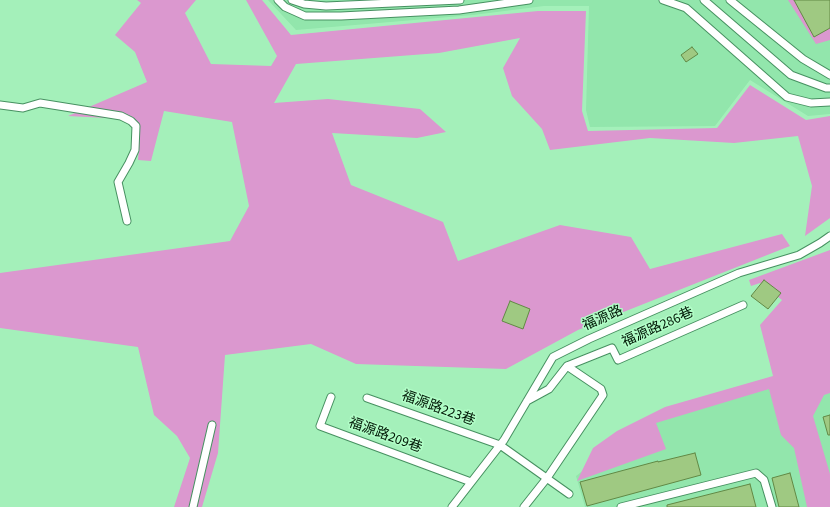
<!DOCTYPE html>
<html>
<head>
<meta charset="utf-8">
<style>
	body { margin:0 }
	canvas { display:block; background:#a4f0ba }
</style>
</head>
<body>
<canvas width="830" height="507"></canvas>
<script>
const ctx = document.querySelector('canvas').getContext('2d');
ctx.lineJoin = 'round';
function fill(path, color) { ctx.fillStyle = color; ctx.fill(path, 'evenodd'); }
const poly = rows => new Path2D(rows.map(r => 'M' + r).join(''));
function stroke(path, color, width, dash) { ctx.strokeStyle = color; ctx.lineWidth = width; ctx.lineCap = dash ? 'butt' : 'round'; ctx.setLineDash(dash || []); ctx.stroke(path); }
function label(font, color, halo, rows, align = 'center') {
  ctx.font = font + ' "Source Sans 3","Noto Sans TC",sans-serif'; ctx.lineWidth = 3; ctx.setLineDash([]); ctx.textBaseline = 'middle'; ctx.strokeStyle = halo; ctx.fillStyle = color; for (const [text, x, y, turn = 0] of rows) {
    ctx.save(); ctx.translate(x, y); ctx.rotate((+turn || 0) * Math.PI / 180); ctx.textAlign = isNaN(turn) ? turn : align; if (halo) ctx.strokeText(text, 0, 0); ctx.fillText(text, 0, 0); ctx.restore();
  }
}
fill(poly([
	[268,0,830,0,830,114,808,116,750,80,715,126,590,127,586,110,589,6,544,6,473,15,296,30],
	[830,362,830,507,585,507,576,476,650,419]
]), '#92e6ac');
fill(poly([
	[137,0,196,0,185,13,211,64,271,66,277,56,246,0,262,0,291,35,538,11,586,11,582,111,588,131,717,128,750,85,806,120,830,116,830,218,805,236,812,186,798,136,734,143,650,138,550,150,542,129,512,96,503,68,520,38,439,53,296,64,274,103,328,99,420,109,446,132,417,138,332,133,351,185,443,222,458,261,560,225,631,237,650,269,782,234,790,246,578,330,506,369,356,364,311,344,225,355,218,453,202,507,174,507,190,458,177,436,154,415,138,347,0,328,0,273,230,241,249,206,232,122,164,111,151,161,138,160,140,132,126,119,68,116,147,82,135,52,115,35,141,3],
	[788,0,830,0,830,40,816,44],
	[830,250,830,393,824,395,813,416,830,474,830,507,807,507,794,448,781,435,769,389,656,423,666,449,577,481,593,448,617,431,665,407,773,376,760,325,782,300,760,283,751,286,749,280]
]), '#db98cf');
const building = poly([
	[794,0,830,0,830,28,814,37,794,0],
	[692,47,698,54,686,62,681,55,692,47],
	[764,280,781,293,768,309,751,296,764,280],
	[510,301,530,309,523,329,502,321,510,301],
	[830,415,830,435,828,435,823,417,830,415],
	[695,453,701,475,587,506,580,482,658,461,658,462,695,453],
	[790,473,799,507,779,507,772,478,790,473],
	[750,484,756,507,667,507,667,505,750,484]
]);
fill(building, '#9fc982');
stroke(building, '#628945', 1);
const minor = poly([
	[278,0,285,7,305,16,341,16,459,10,529,0],
	[292,0,304,4,326,6,460,0],
	[663,0,686,8,787,97,811,103,830,102],
	[704,0,791,75,826,88,830,88],
	[730,0,803,59,830,75],
	[0,105,23,108,40,103,121,116,131,121,136,126,135,150,129,163,118,182,127,221],
	[567,366,612,348,618,360,743,305],
	[331,397,320,426,471,482],
	[367,398,500,445,569,494],
	[193,507,212,425],
	[452,507,504,440,553,357,589,339,739,273,799,255,820,243,830,236],
	[524,507,547,478,603,395,601,389,567,366,549,389,527,401],
	[621,507,756,473,764,480,772,507]
]);
stroke(minor, '#479161', 9);
stroke(minor, '#fff', 7);
label('14px', '#001806', '#b1fec7', [
	["福源路",603,319,-24],
	["福源路286巷",658,328,-24],
	["福源路223巷",438,409,20],
	["福源路209巷",385,436,20]
]);
</script>
</body>
</html>
